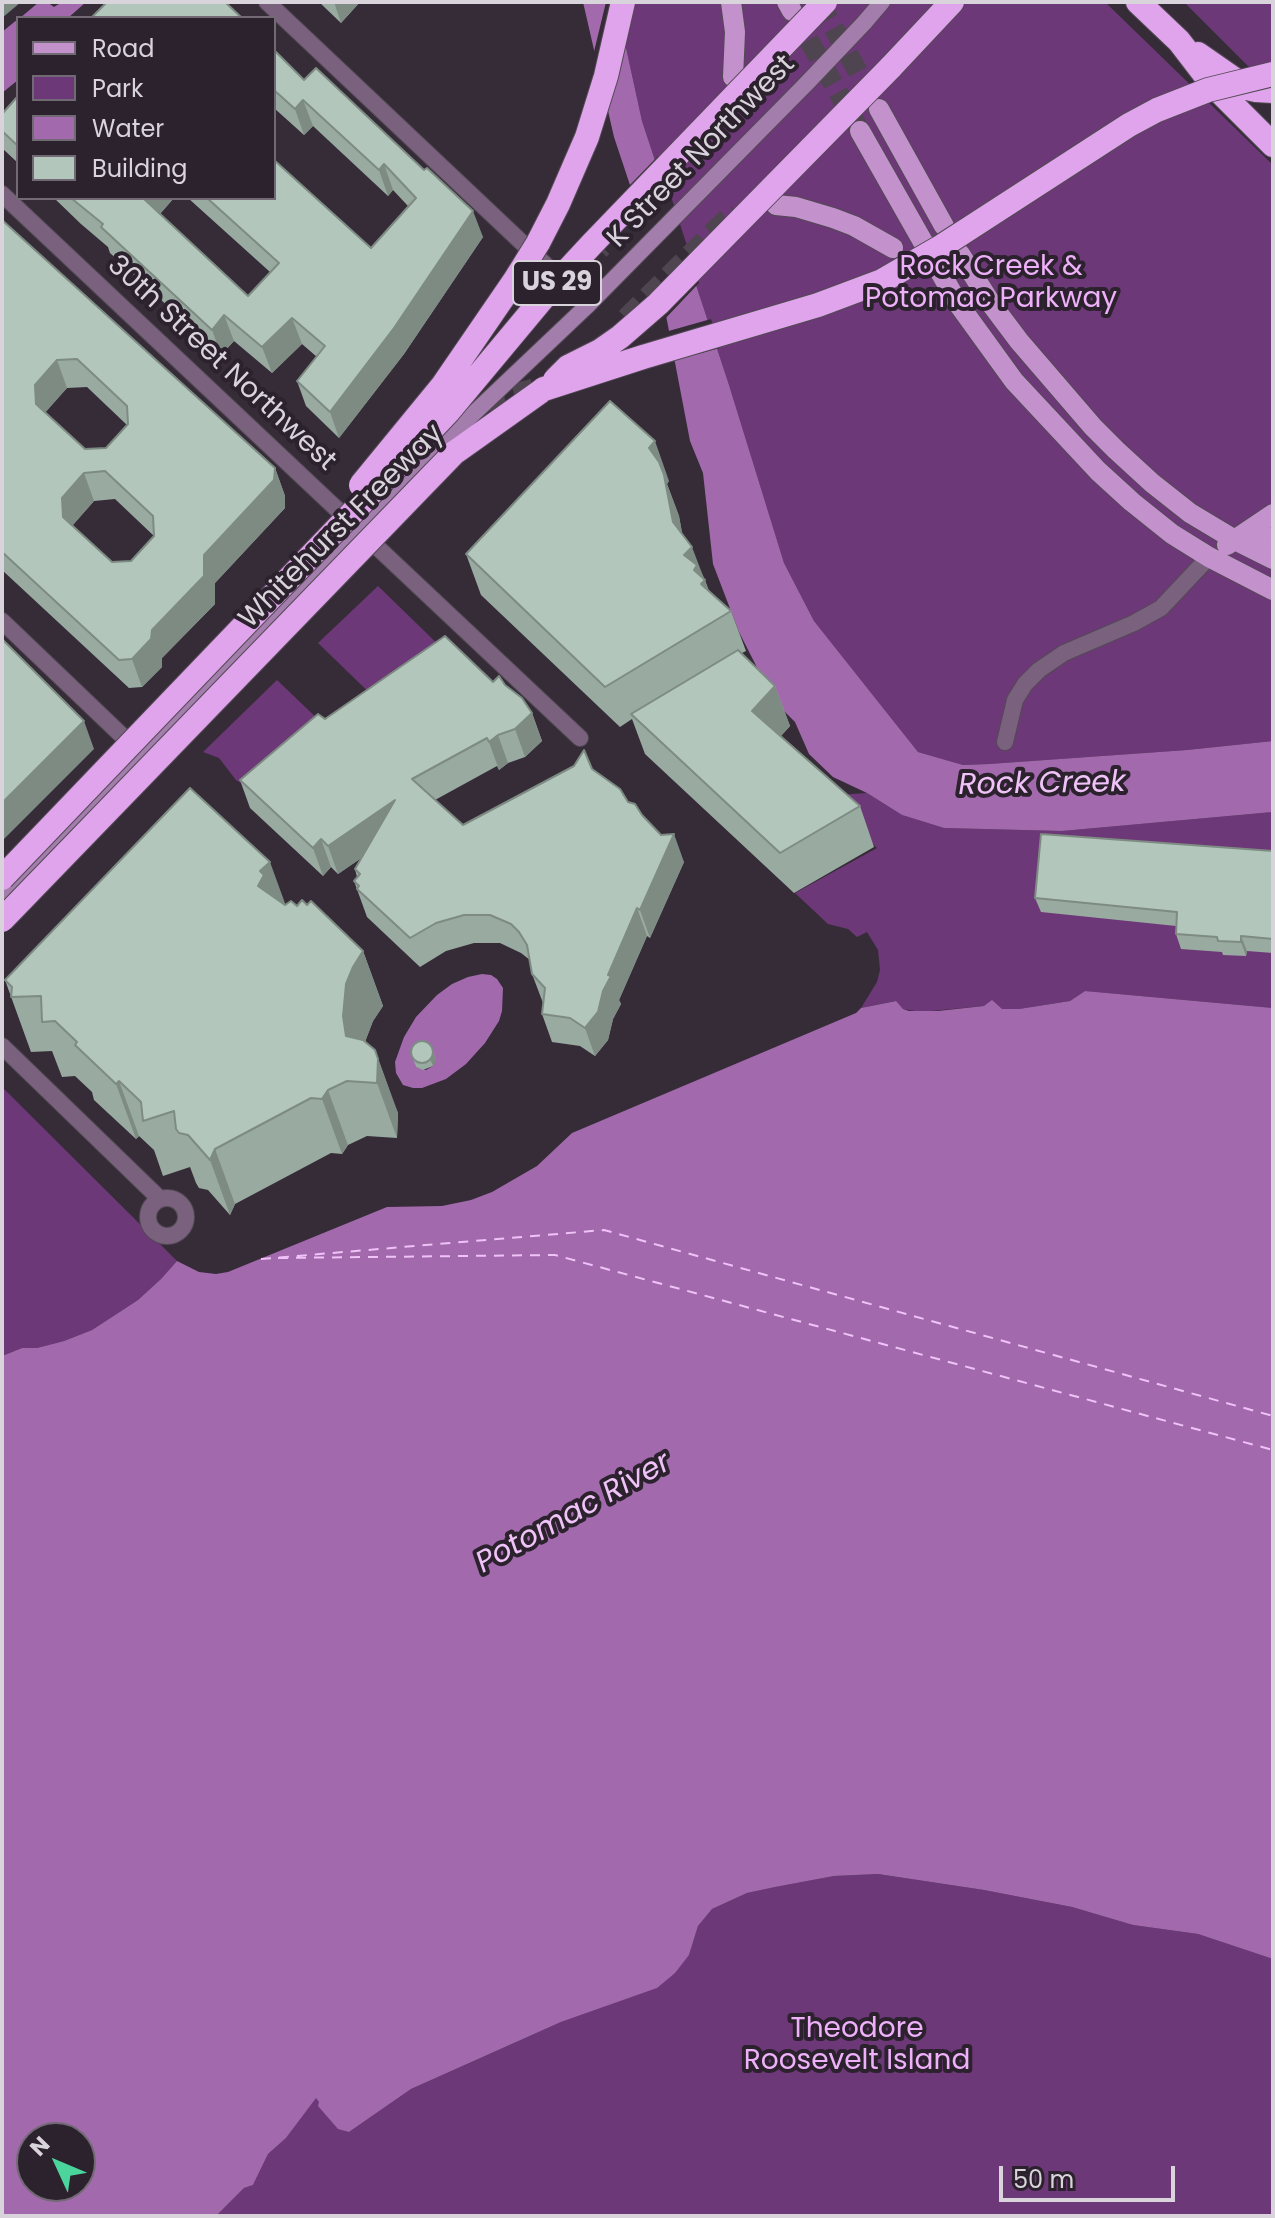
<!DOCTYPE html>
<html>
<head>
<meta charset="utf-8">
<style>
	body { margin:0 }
	#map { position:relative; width:1275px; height:2218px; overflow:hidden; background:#362c38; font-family:Poppins,sans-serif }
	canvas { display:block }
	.frame { position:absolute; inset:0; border:4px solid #d9d3db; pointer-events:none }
	.legend { position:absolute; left:16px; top:16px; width:260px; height:184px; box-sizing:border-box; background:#2c222e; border:2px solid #716973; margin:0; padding:10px 14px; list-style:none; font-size:24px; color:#d9d3db }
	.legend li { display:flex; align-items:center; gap:16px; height:40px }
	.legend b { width:40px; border:2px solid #716973 }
	.north { position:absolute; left:16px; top:2122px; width:80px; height:80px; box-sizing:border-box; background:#2c222e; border:2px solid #716973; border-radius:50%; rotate:314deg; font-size:22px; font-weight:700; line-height:32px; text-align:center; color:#d9d3db }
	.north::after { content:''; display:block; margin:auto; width:28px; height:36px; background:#4bd49b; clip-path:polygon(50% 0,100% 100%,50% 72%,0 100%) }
	.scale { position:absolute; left:999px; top:2166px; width:176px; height:36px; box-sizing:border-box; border:4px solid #d9d3db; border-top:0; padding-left:10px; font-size:24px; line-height:28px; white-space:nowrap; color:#d9d3db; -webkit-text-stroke:6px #2c222e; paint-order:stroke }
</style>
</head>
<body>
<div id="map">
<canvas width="1275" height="2218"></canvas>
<div class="frame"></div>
<ul class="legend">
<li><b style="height:10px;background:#c392cd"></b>Road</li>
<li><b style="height:22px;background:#6d3877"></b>Park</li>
<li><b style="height:22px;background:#a26aad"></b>Water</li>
<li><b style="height:22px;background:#b2c6bb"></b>Building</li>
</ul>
<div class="north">N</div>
<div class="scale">50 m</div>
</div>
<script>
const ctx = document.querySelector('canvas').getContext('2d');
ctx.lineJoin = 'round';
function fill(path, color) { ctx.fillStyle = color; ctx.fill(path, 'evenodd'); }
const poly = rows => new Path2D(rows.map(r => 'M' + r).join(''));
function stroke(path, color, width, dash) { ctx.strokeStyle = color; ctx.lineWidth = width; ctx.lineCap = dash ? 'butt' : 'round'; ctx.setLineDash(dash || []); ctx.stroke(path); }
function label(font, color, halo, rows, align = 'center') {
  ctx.font = font + ' Poppins,sans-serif'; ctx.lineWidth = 8; ctx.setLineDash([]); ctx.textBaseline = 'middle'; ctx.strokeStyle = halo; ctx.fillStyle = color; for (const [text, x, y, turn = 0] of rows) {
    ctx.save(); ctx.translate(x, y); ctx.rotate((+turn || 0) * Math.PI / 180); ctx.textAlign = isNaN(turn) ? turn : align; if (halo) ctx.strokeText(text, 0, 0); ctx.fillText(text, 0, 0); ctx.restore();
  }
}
fill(poly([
	[616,2,1105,2,1273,165,1273,741,1187,750,989,764,963,765,918,752,814,621,784,563,729,385,642,121],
	[1184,2,1273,2,1273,63,1250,68],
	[378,586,450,656,380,703,318,643],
	[277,680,324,725,244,785,236,780,219,758,203,752],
	[867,793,902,815,944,828,1062,831,1273,812,1273,1008,1085,991,1070,1001,1019,1009,1003,1009,984,1006,921,1012,903,1009,895,1001,861,1008,877,982,880,970,878,950,867,932,857,937,848,929,828,924,795,893,877,848,821,796],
	[2,1087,177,1261,161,1279,138,1300,92,1330,64,1341,37,1348,22,1348,2,1356],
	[878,1874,984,1890,1072,1907,1133,1925,1198,1934,1273,1959,1273,2216,216,2216,244,2188,253,2185,268,2154,286,2138,316,2097,319,2102,349,2132,411,2089,561,2022,656,1988,689,1955,698,1926,712,1909,747,1893,774,1887,834,1876]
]), '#6d3877');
fill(poly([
	[39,2,47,2,54,7,62,2,86,2,68,18,20,18],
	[583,2,616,2,642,121,729,385,784,563,814,621,918,752,963,765,989,764,1187,750,1273,741,1273,812,1062,831,944,828,902,815,867,793,833,777,809,754,795,722,774,701,739,632,713,564,703,473,690,441,656,263,614,137],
	[18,19,18,80,2,93,2,32],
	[482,974,491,975,497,979,503,988,502,1011,499,1021,485,1043,466,1064,446,1079,422,1088,413,1088,403,1085,396,1073,395,1062,404,1037,416,1017,437,995,452,984,468,977],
	[431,1050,436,1060,433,1066,426,1070,416,1067,414,1056],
	[1085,991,1273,1008,1273,1959,1198,1934,1133,1925,1072,1907,984,1890,878,1874,834,1876,775,1887,747,1893,712,1909,698,1926,689,1955,675,1973,657,1988,561,2022,411,2089,349,2132,338,2129,318,2106,319,2102,316,2098,286,2138,268,2154,253,2185,244,2188,216,2216,2,2216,2,1356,22,1348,37,1348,64,1341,92,1330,138,1300,161,1279,177,1261,199,1272,216,1274,228,1272,387,1207,442,1206,471,1200,492,1192,537,1166,572,1133,856,1013,861,1008,896,1001,903,1009,909,1011,938,1011,984,1006,992,1000,1002,1009,1019,1009,1070,1001],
	[80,2138,80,2186,32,2186,32,2138]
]), '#a26aad');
fill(poly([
	[606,2,620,2,604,114,592,60],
	[658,156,699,283,663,321,652,264,627,188],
	[711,319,720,348,671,361,665,332]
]), '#362c38');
stroke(poly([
	[278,1258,555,1255,1273,1450],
	[261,1259,604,1230,1273,1416]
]), '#efc2f8', 2, [10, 8]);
stroke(poly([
	[819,2,875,102],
	[794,14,860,131],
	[588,305,587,263,602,247],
	[626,318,724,221,736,215],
	[485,402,539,387]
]), '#4e4550', 20, [20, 10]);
const street = poly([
	[267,2,588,305],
	[2,194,580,738],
	[2,621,137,750],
	[1005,742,1015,700,1025,684,1039,670,1064,653,1134,623,1161,608,1209,557],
	[2,1046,160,1199],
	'148 1217a19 19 0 1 1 38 0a19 19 0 1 1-38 0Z'
]);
const secondary = poly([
	[864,23,882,2],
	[2,898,415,469,588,305,806,84]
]);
const primary = poly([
	[731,2,735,32,733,77],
	[787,2,792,11],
	[879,109,944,226],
	[860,131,923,242],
	[776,205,796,207,833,218,854,226,893,248],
	[960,254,992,305,1019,341,1093,427,1116,450,1152,483,1190,513,1235,540,1273,559],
	[939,270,959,305,1014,381,1098,471,1132,502,1172,534,1209,557,1273,590],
	[1239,540,1273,538],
	[1227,545,1273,514]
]);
const highway = poly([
	[1138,2,1179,41,1212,84,1273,145],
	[1198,54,1247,88,1256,90,1273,91],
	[890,68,952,2],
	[454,453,544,389]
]);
stroke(street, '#534a55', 18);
stroke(secondary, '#534a55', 18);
stroke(primary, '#534a55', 22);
stroke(highway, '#534a55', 26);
stroke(street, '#7a627f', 16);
stroke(secondary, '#a37dab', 16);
stroke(primary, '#c392cd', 20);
stroke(highway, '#e0a4ec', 24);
const secondaryBridge = poly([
	[806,84,864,23]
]);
const highwayBridge = poly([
	[555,380,568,367,600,351,620,337,658,304,890,68],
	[544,389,643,357,818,305,882,281,939,248,1129,125,1157,110,1208,90,1273,74],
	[361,485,443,385,515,280,538,243,558,204,587,137,606,76,623,2],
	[2,878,398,465,448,412,553,286,591,245,825,2],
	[2,920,454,453]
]);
stroke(secondaryBridge, '#534a55', 18, []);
stroke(highwayBridge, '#534a55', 26, []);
stroke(secondaryBridge, '#a37dab', 16);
stroke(highwayBridge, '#e0a4ec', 24);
fill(poly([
	[319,2,360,2,341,23],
	[274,50,304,80,483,237,404,354,339,438,306,406,297,381,317,357,302,344,272,373,234,341,221,355,110,253,108,247,81,224,54,198,174,198,160,214,248,296,270,272,188,198,274,198,371,248,408,206,393,190,388,196,313,126,304,135,274,108],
	[18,96,18,163,3,149,2,146,2,114],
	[2,220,275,468,285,496,285,508,215,583,215,604,162,658,162,667,142,687,129,688,2,570],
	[87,387,127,425,106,448,85,449,45,412,67,388],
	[115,499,154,536,131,561,112,562,72,526,94,501],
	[669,481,667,484,679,516,682,534,705,580,709,591,731,611,746,651,742,653,775,686,790,726,781,736,860,806,874,847,794,893,645,754,632,719,620,727,481,595,466,554],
	[493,682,505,685,532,713,542,741,525,757,508,763,499,770,497,766,435,800,463,825,592,769,642,815,684,862,650,938,647,936,619,1000,621,1004,613,1019,608,1040,595,1056,580,1046,552,1042,542,1014,543,1003,532,974,530,960,521,953,500,943,474,943,446,951,420,967,367,917,354,881,357,877,355,869,361,858,338,874,331,867,323,876,250,808,240,780,325,719],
	[1273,851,1273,953,1247,951,1246,956,1223,955,1222,952,1181,949,1176,934,1176,926,1041,912,1035,898],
	[286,905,297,906,363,951,383,1006,373,1021,365,1042,375,1050,394,1104,398,1113,397,1138,367,1136,348,1145,342,1154,331,1153,235,1204,230,1215,208,1190,199,1188,196,1183,190,1167,163,1176,154,1150,139,1136,136,1139,94,1100,92,1092,75,1076,62,1077,52,1051,31,1052,5,980],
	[431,1045,436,1060,433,1066,423,1070,416,1067,411,1053]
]), '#99aaa1');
fill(poly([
	[2,2,21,2,2,18],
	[334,2,360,2,341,23],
	[303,100,313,126,304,135,295,109],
	[384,164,393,190,388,196,379,170],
	[142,198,174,198,151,223],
	[473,211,483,237,404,354,339,438,330,412],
	[224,315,234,341,221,355,212,330],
	[292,318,302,344,272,373,262,347],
	[57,360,67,388,45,413,36,404,35,385],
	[655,441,669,481,667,484,679,516,686,553,692,547,719,618,699,595,649,448],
	[275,468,285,496,285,508,215,583,215,604,162,658,162,667,142,687,132,659,204,555],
	[84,473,94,501,72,526,63,517,62,498],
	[775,686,790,726,767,751,752,711],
	[532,713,542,741,525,757,515,729],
	[84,721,94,749,2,841,2,803],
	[498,735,508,763,499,770,489,742],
	[395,800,406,828,338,874,328,846],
	[674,834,684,862,650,938,640,910],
	[321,839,331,867,323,876,313,848],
	[270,862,290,917,258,886,260,871],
	[637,908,647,936,619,1000,621,1004,613,1019,608,1040,595,1056,585,1028],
	[1241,936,1247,951,1246,956,1241,942],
	[363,951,383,1006,373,1021,366,1039,363,1070,346,1036,343,1016,346,984,353,967],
	[375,1050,398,1113,397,1138,377,1083],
	[433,1052,436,1060,433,1066,430,1059],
	[119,1081,139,1136,136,1139,116,1084],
	[328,1090,348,1145,342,1154,322,1099],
	[215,1149,235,1204,230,1215,210,1160]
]), '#7d8b83');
const building = poly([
	[107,2,225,2,242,18,91,18,107,2],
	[274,50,304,80,316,68,424,170,427,168,473,211,394,328,330,412,297,381,325,346,292,318,262,347,224,315,212,330,101,227,103,224,71,198,143,198,248,296,279,263,207,198,274,198,274,160,371,248,416,198,384,164,379,170,303,100,295,109,274,90,274,50],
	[18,96,18,146,2,131,2,114,18,96],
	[2,220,275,468,274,480,204,555,204,576,152,630,151,639,132,659,119,660,2,552,2,220],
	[77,359,127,406,128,424,106,448,85,449,36,404,35,385,57,360,77,359],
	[105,471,153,516,154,536,131,561,112,562,63,517,62,498,84,473,105,471],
	[610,401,655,441,649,448,659,462,664,475,673,522,692,547,684,555,697,565,694,570,705,580,701,584,731,611,605,687,466,554,610,401],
	[445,636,493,682,499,676,505,685,522,698,532,713,515,729,498,735,489,742,487,738,412,779,463,825,574,766,584,750,592,769,620,789,628,802,635,804,642,815,661,835,674,834,640,910,637,908,608,975,611,976,603,991,598,1012,585,1028,570,1018,542,1014,545,988,532,974,527,945,519,932,511,924,490,915,464,915,436,923,410,938,357,889,359,886,354,881,360,874,355,869,395,800,328,846,321,839,313,848,240,780,318,714,325,719,445,636],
	[2,639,84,721,2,803,2,639],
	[738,650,775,686,752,711,860,806,780,853,631,714,738,650],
	[190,788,270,862,260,871,264,875,258,886,285,905,291,901,297,906,302,900,307,905,311,901,363,951,353,967,346,984,343,1016,346,1036,363,1040,375,1050,378,1059,377,1083,347,1081,328,1090,322,1099,311,1098,215,1149,210,1160,188,1135,179,1133,176,1129,174,1111,143,1121,141,1102,119,1081,116,1084,75,1045,77,1042,55,1021,42,1022,41,996,11,997,12,987,5,980,190,788],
	[1041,834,1273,851,1273,939,1241,936,1241,942,1218,941,1217,937,1176,934,1177,912,1035,898,1041,834],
	'411 1052a11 11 0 1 1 22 0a11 11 0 1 1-22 0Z'
]);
fill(building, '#b2c6bb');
stroke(building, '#7d8b83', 2);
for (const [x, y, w] of [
	[557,283,88]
]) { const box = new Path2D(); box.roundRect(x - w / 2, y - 22, w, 44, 6); ctx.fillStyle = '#2c222e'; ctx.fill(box); stroke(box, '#d9d3db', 2); }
label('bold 26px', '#d9d3db', null, [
	["US 29",557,283]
]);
label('28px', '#d9d3db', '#2c222e', [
	["K Street Northwest",702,152,-46],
	["30th Street Northwest",221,364,43],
	["Whitehurst Freeway",342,527,-45]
]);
label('28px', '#edb0f9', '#2c222e', [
	["Rock Creek &",991,268],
	["Potomac Parkway",991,300],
	["Theodore",857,2030],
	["Roosevelt Island",857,2062]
]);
label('italic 30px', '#efc2f8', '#2c222e', [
	["Rock Creek",1042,785,-1],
	["Potomac River",574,1514,-29]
]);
</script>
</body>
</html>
